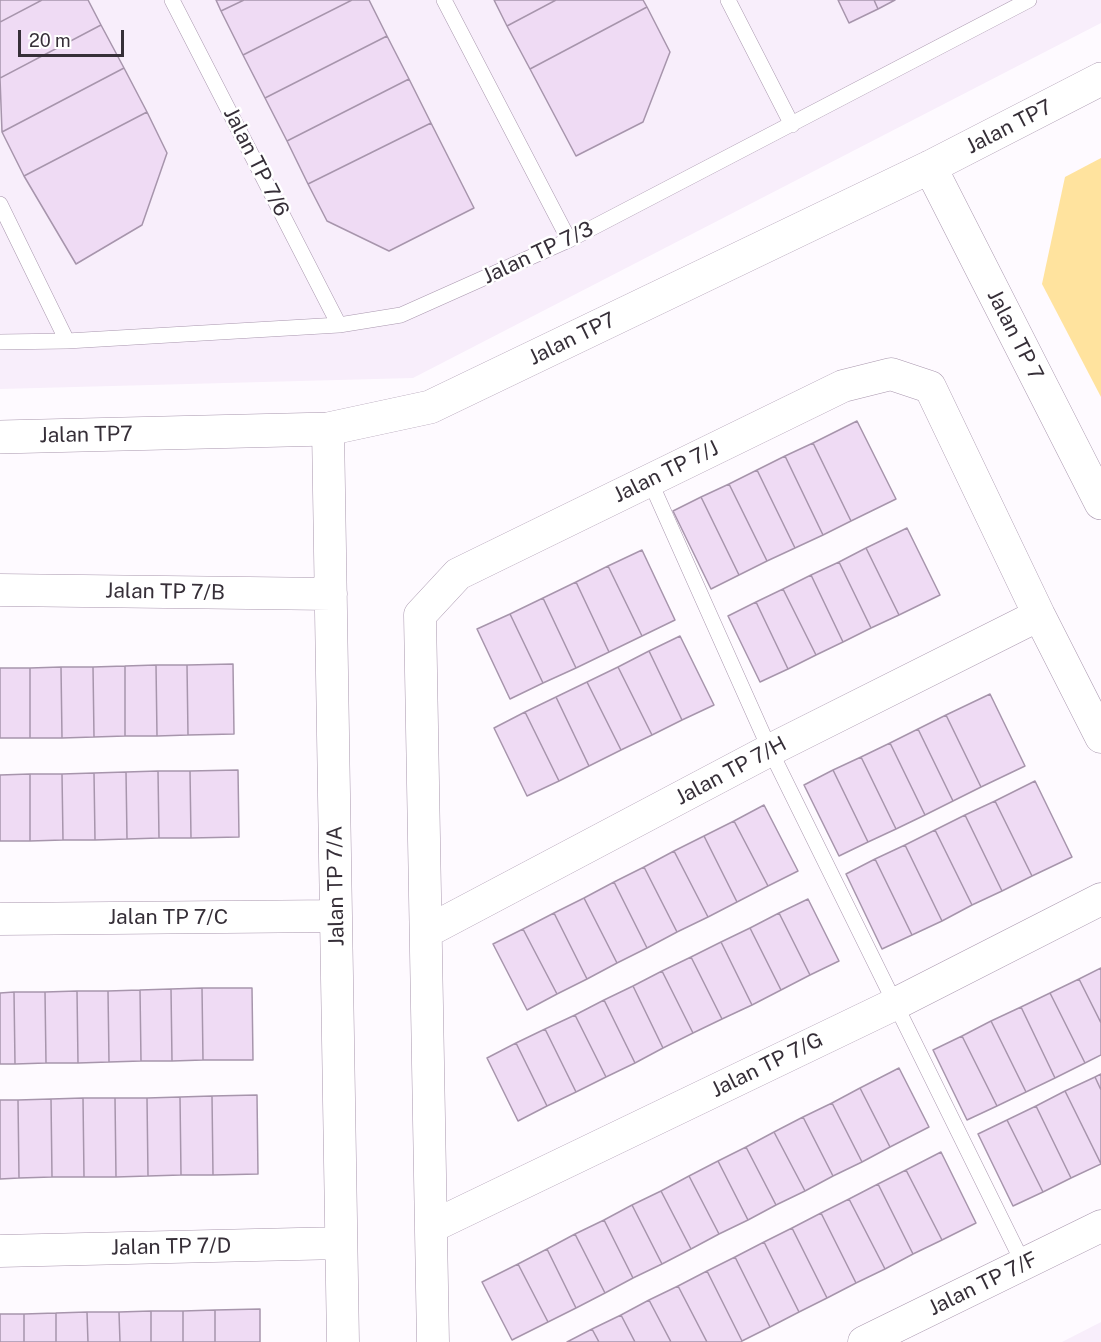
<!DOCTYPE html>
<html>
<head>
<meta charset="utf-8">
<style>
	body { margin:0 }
	#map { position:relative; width:1101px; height:1342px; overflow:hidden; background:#fefaff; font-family:"Public Sans",sans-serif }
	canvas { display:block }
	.scale { position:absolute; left:18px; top:30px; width:106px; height:27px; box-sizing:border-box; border:3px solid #362f38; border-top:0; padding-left:8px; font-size:18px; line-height:21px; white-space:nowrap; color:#362f38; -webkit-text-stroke:4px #fff; paint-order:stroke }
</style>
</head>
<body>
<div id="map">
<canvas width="1101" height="1342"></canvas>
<div class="scale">20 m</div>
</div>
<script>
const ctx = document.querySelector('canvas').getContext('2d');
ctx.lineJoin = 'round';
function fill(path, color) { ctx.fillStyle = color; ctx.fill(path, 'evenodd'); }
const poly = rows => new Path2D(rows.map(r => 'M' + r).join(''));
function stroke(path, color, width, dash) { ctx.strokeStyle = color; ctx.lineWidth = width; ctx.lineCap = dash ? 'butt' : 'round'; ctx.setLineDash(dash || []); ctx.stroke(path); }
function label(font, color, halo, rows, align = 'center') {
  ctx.font = font + ' "Public Sans",sans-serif'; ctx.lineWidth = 5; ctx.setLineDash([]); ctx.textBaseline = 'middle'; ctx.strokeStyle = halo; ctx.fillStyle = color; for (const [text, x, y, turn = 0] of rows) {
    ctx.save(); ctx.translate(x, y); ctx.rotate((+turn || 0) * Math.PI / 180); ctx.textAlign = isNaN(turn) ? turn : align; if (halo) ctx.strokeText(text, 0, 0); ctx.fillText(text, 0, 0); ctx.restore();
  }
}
fill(poly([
	[0,0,1101,0,1101,23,413,378,0,389],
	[1101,1322,1101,1342,1062,1342]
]), '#f8eefb');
fill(poly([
	[1101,158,1101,397,1042,284,1065,177]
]), '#ffe39e');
const building = poly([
	[0,0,42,0,0,22,0,0],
	[42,0,88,0,101,25,0,78,0,22,42,0],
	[216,0,244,0,221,11,216,0],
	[244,0,352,0,243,55,221,11,244,0],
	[352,0,369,0,387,36,265,98,243,55,352,0],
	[494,0,556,0,507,26,494,0],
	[556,0,643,0,647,7,530,69,507,26,556,0],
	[838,0,874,0,878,9,849,23,838,0],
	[874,0,895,0,878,9,874,0],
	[647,7,670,52,643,122,576,156,530,69,647,7],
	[101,25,124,68,2,132,0,78,101,25],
	[387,36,409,79,287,141,265,98,387,36],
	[124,68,147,112,24,176,2,132,124,68],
	[409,79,431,123,308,184,287,141,409,79],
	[147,112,167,153,142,225,76,264,24,176,147,112],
	[431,123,474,208,389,251,327,221,308,184,431,123],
	[857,421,896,499,851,521,813,443,857,421],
	[813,443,851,521,823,535,785,456,813,443],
	[785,456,823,535,795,548,757,470,785,456],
	[757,470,795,548,767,561,729,484,757,470],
	[729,484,767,561,739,575,701,497,729,484],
	[701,497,739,575,711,589,673,511,701,497],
	[907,528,940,595,899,615,866,548,907,528],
	[866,548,899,615,871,628,839,562,866,548],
	[642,550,675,620,642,636,608,566,642,550],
	[839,562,871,628,843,642,811,575,839,562],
	[608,566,642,636,609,652,576,582,608,566],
	[811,575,843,642,816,655,783,589,811,575],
	[576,582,609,652,576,668,543,598,576,582],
	[783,589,816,655,788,669,756,602,783,589],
	[543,598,576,668,543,683,510,614,543,598],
	[756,602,788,669,760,682,728,616,756,602],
	[510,614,543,683,510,699,477,629,510,614],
	[680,636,714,705,682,720,649,651,680,636],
	[649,651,682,720,652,735,618,667,649,651],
	[233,664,234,734,188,735,187,665,233,664],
	[156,665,157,736,125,736,125,666,156,665],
	[156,665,187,665,188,735,157,736,156,665],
	[125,666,125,736,94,737,93,667,125,666],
	[61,667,62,738,30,738,30,668,61,667],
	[61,667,93,667,94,737,62,738,61,667],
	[618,667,652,735,621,750,587,682,618,667],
	[0,668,30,668,30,738,0,738,0,668],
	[587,682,621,750,589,766,556,697,587,682],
	[990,694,1025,766,981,787,946,715,990,694],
	[556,697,589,766,559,781,525,712,556,697],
	[525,712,559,781,527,796,494,728,525,712],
	[946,715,981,787,953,801,918,729,946,715],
	[918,729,953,801,925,815,890,743,918,729],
	[890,743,925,815,896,829,861,757,890,743],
	[861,757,896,829,868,842,833,770,861,757],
	[238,770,239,837,191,838,190,771,238,770],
	[833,770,868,842,839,856,804,785,833,770],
	[158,771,190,771,191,838,159,838,158,771],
	[158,771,159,838,127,839,126,772,158,771],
	[126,772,127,839,95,840,94,773,126,772],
	[94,773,95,840,63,840,62,774,94,773],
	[30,774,62,774,63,840,30,841,30,774],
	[30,774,30,841,0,841,0,775,30,774],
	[1035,781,1072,857,1032,876,995,801,1035,781],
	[995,801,1032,876,1002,891,965,815,995,801],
	[764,805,798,871,768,886,734,821,764,805],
	[965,815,1002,891,972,905,935,830,965,815],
	[734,821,768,886,737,902,704,836,734,821],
	[935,830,972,905,942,921,905,845,935,830],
	[704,836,737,902,708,917,674,851,704,836],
	[905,845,942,921,912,935,875,859,905,845],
	[674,851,708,917,677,932,644,867,674,851],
	[875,859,912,935,882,949,846,874,875,859],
	[644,867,677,932,647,948,614,882,644,867],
	[614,882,647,948,617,963,584,898,614,882],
	[584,898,617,963,587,979,554,913,584,898],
	[808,899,839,961,810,975,779,913,808,899],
	[554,913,587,979,557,994,523,929,554,913],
	[779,913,810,975,781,990,750,928,779,913],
	[750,928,781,990,752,1005,721,942,750,928],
	[523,929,557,994,527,1010,493,944,523,929],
	[721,942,752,1005,722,1019,691,957,721,942],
	[691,957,722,1019,693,1033,662,971,691,957],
	[1101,968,1101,1023,1079,979,1101,968],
	[662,971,693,1033,663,1048,633,986,662,971],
	[1079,979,1101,1023,1101,1055,1085,1063,1050,993,1079,979],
	[633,986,663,1048,635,1063,604,1000,633,986],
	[202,988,252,988,253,1060,203,1060,202,988],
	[202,988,203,1060,172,1061,171,989,202,988],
	[171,989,172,1061,141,1061,140,990,171,989],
	[140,990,141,1061,109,1062,108,991,140,990],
	[77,991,108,991,109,1062,78,1063,77,991],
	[77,991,78,1063,46,1063,45,992,77,991],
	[14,992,15,1064,0,1064,0,993,14,992],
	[14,992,45,992,46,1063,15,1064,14,992],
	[1050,993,1085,1063,1055,1078,1021,1007,1050,993],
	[604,1000,635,1063,606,1077,575,1015,604,1000],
	[1021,1007,1055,1078,1026,1092,991,1021,1021,1007],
	[575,1015,606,1077,576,1092,545,1029,575,1015],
	[991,1021,1026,1092,997,1106,962,1036,991,1021],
	[545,1029,576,1092,547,1106,516,1043,545,1029],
	[962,1036,997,1106,967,1120,933,1050,962,1036],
	[516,1043,547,1106,518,1121,487,1058,516,1043],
	[899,1068,929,1127,890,1147,860,1088,899,1068],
	[1101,1074,1101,1090,1095,1077,1101,1074],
	[1095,1077,1101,1090,1101,1164,1065,1091,1095,1077],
	[860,1088,890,1147,862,1162,832,1103,860,1088],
	[1065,1091,1101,1164,1071,1178,1036,1106,1065,1091],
	[257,1095,258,1174,213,1175,212,1096,257,1095],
	[212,1096,213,1175,181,1175,180,1097,212,1096],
	[180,1097,181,1175,148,1176,147,1098,180,1097],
	[83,1098,115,1098,116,1177,84,1177,83,1098],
	[83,1098,84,1177,52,1177,51,1099,83,1098],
	[115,1098,147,1098,148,1176,116,1177,115,1098],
	[51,1099,52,1177,19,1178,18,1100,51,1099],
	[0,1100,18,1100,19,1178,0,1179,0,1100],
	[832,1103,862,1162,833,1176,803,1117,832,1103],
	[1036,1106,1071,1178,1043,1192,1007,1120,1036,1106],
	[803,1117,833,1176,805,1191,774,1132,803,1117],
	[1007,1120,1043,1192,1013,1206,978,1134,1007,1120],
	[774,1132,805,1191,776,1205,746,1147,774,1132],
	[746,1147,776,1205,748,1220,718,1161,746,1147],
	[941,1152,976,1223,942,1240,906,1170,941,1152],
	[718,1161,748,1220,719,1234,689,1176,718,1161],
	[906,1170,942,1240,913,1254,878,1184,906,1170],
	[689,1176,719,1234,691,1249,661,1191,689,1176],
	[878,1184,913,1254,885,1269,849,1199,878,1184],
	[661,1191,691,1249,662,1264,632,1205,661,1191],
	[849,1199,885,1269,856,1283,821,1213,849,1199],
	[632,1205,662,1264,633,1278,604,1220,632,1205],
	[821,1213,856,1283,827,1298,792,1228,821,1213],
	[604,1220,633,1278,605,1293,575,1234,604,1220],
	[792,1228,827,1298,799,1312,764,1242,792,1228],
	[575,1234,605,1293,576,1308,547,1249,575,1234],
	[764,1242,799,1312,770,1327,735,1257,764,1242],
	[547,1249,576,1308,548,1322,518,1264,547,1249],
	[735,1257,770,1327,742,1341,707,1271,735,1257],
	[518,1264,548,1322,512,1340,482,1282,518,1264],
	[707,1271,742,1341,741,1342,707,1342,678,1286,707,1271],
	[678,1286,707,1342,671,1342,649,1300,678,1286],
	[649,1300,671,1342,635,1342,621,1315,649,1300],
	[260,1309,260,1342,215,1342,215,1310,260,1309],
	[215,1310,215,1342,183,1342,183,1311,215,1310],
	[151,1311,183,1311,183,1342,151,1342,151,1311],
	[151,1311,151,1342,120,1342,119,1312,151,1311],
	[87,1312,119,1312,120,1342,88,1342,87,1312],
	[87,1312,88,1342,56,1342,56,1313,87,1312],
	[56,1313,56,1342,24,1342,24,1314,56,1313],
	[0,1314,24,1314,24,1342,0,1342,0,1314],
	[621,1315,635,1342,599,1342,592,1329,621,1315],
	[592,1329,599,1342,567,1342,592,1329]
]);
fill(building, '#efdbf4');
stroke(building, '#a795ac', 1.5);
const lane = poly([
	[172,0,339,325],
	[444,0,569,240],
	[728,0,792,125],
	[0,204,67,341],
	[0,342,67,341,339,325,401,315,569,240,1029,0],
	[650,481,770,750,1024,1265]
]);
const street = poly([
	[328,429,343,1342],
	[0,590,331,594],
	[0,919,336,916],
	[426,932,770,750,1039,615],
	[431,1227,897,1003,1101,899],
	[0,1251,341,1243],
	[433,1342,420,615,458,574,843,386,891,374,930,387,1039,615,1101,737],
	[864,1342,1101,1226]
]);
const secondary = poly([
	[930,167,1101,503],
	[0,437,328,429,430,407,930,167,1101,79]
]);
stroke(lane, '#a997ae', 16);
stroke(street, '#a997ae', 33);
stroke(secondary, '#a997ae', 34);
stroke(lane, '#fff', 15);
stroke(street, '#fff', 32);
stroke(secondary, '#fff', 33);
label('21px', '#362f38', '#fff', [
	["Jalan TP7",1009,127,-27],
	["Jalan TP 7/6",256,162,63],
	["Jalan TP 7/3",538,253,-25],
	["Jalan TP 7",1015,335,63],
	["Jalan TP7",572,339,-26],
	["Jalan TP7",86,435,-1],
	["Jalan TP 7/J",666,472,-26],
	["Jalan TP 7/B",165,592,1],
	["Jalan TP 7/H",731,771,-28],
	["Jalan TP 7/A",336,886,-91],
	["Jalan TP 7/C",168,918],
	["Jalan TP 7/G",767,1065,-26],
	["Jalan TP 7/D",171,1247,-1],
	["Jalan TP 7/F",983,1284,-26]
]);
</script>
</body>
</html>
